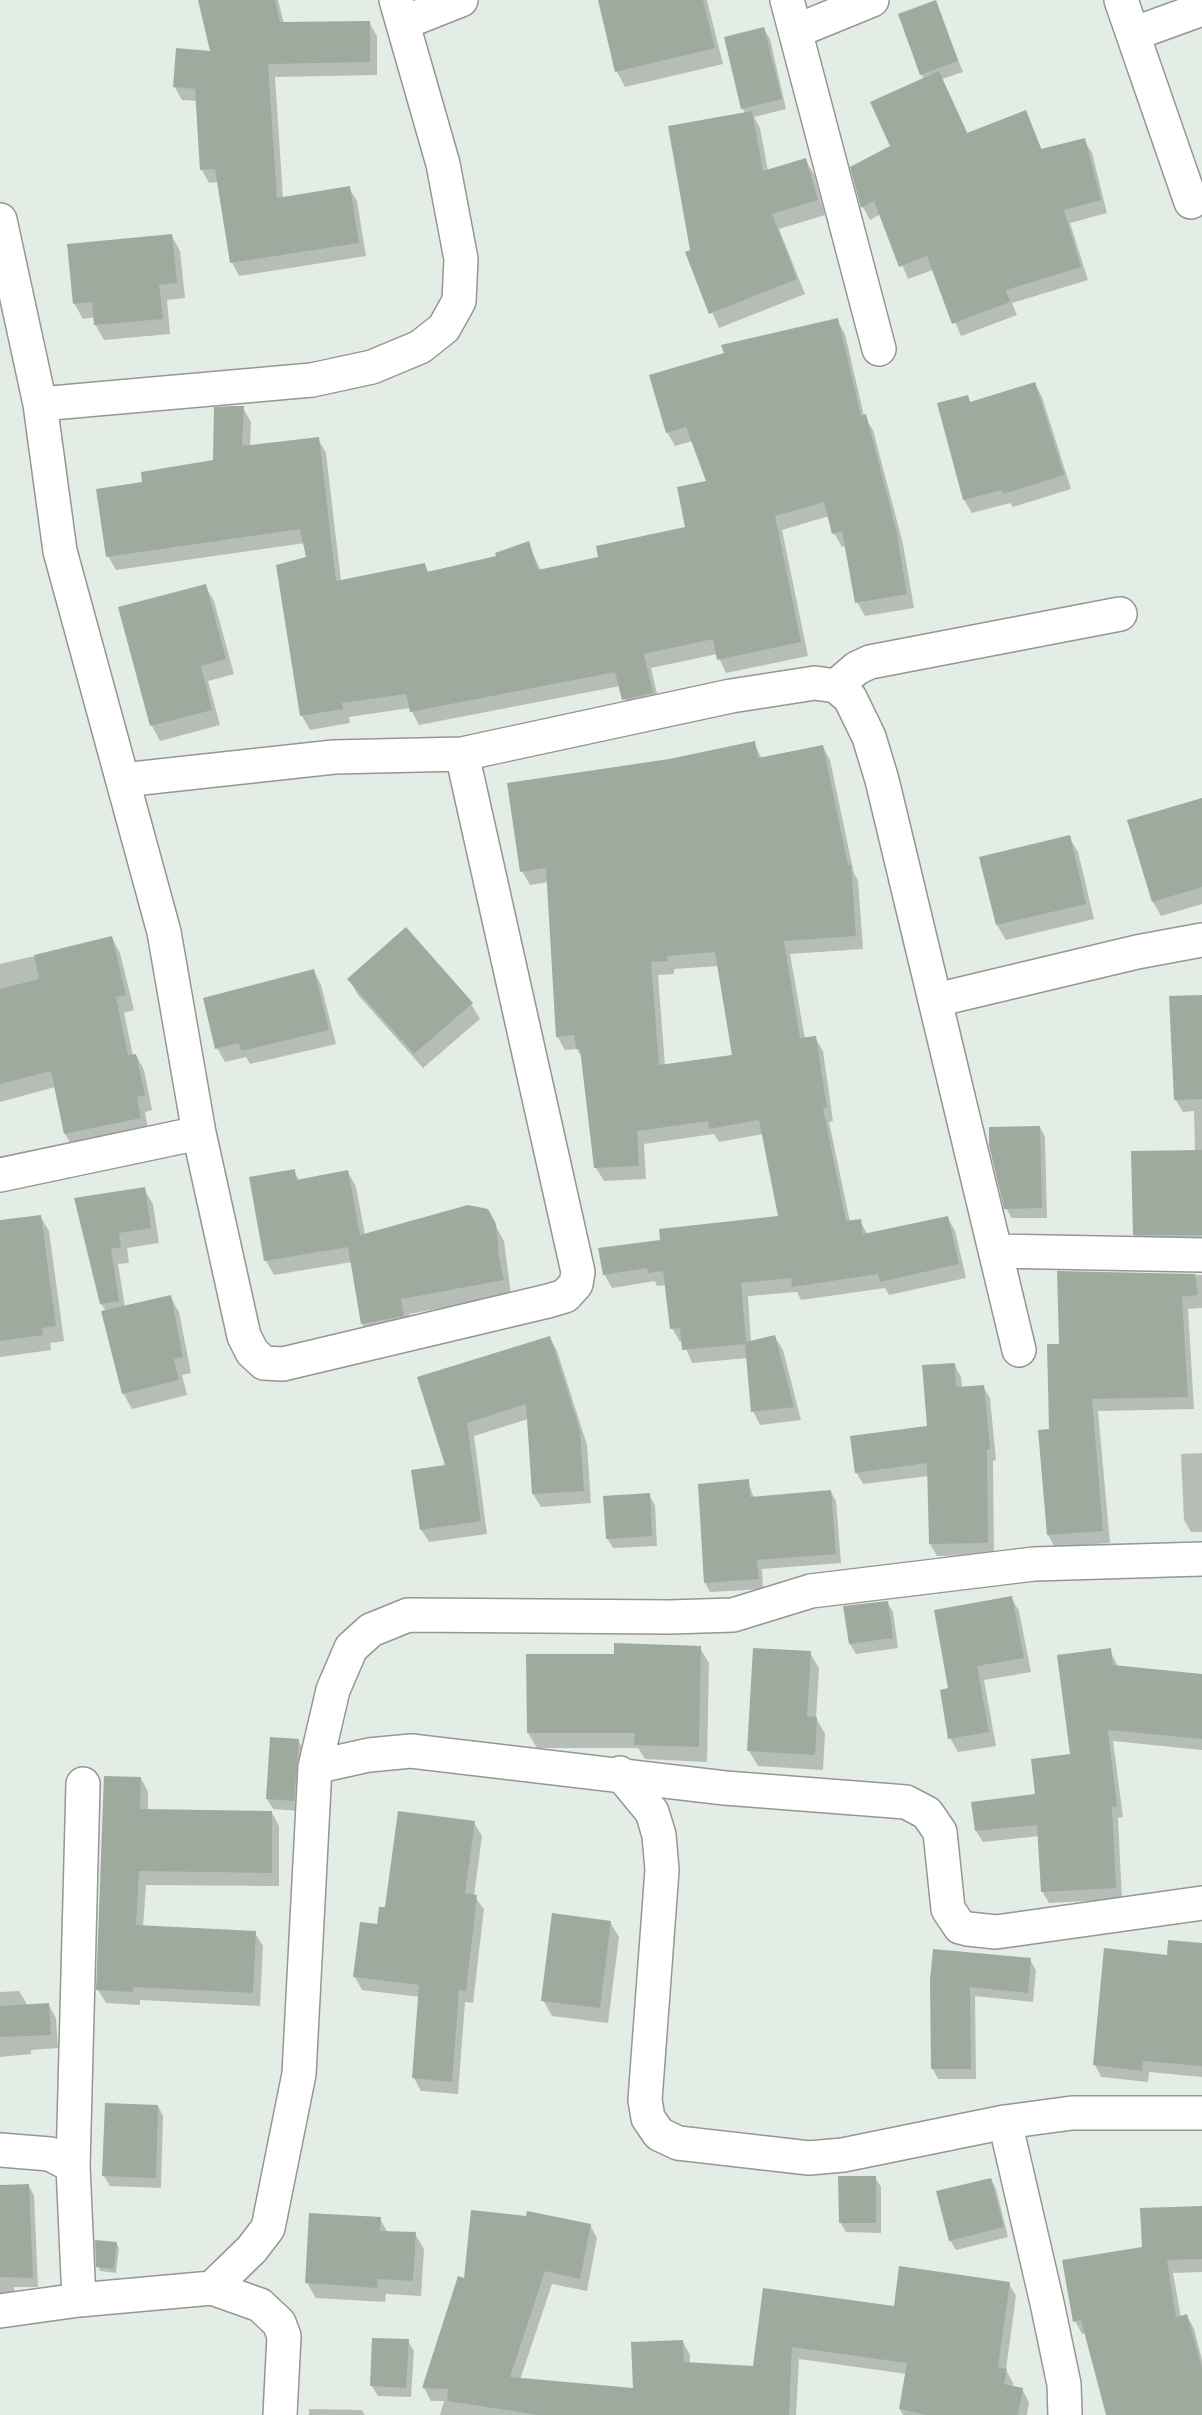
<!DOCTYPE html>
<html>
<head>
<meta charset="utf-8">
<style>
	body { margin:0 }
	canvas { display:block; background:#e3ece5 }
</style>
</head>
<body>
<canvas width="1202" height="2415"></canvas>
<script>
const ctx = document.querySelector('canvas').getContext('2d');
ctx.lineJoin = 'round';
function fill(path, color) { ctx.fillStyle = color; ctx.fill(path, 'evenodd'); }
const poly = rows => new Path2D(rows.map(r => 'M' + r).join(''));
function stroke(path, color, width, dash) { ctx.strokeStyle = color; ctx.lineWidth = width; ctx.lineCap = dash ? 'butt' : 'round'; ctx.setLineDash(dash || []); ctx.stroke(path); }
fill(poly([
	[199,0,278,0,284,24,369,22,377,36,377,75,275,77,283,198,349,188,357,201,366,256,239,276,232,262,219,182,209,183,202,170,198,101,182,100,174,86,212,53],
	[599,0,707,0,723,64,625,87,617,72],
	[936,2,963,72,942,79,968,134,1026,112,1042,150,1084,140,1092,153,1107,213,1070,223,1088,280,1012,303,1017,315,961,336,933,270,908,279,881,214,870,220,863,207,852,168,892,147,924,79,921,74],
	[764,29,770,39,786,109,754,117,760,128,768,171,805,160,814,174,825,215,779,229,805,294,719,328,687,253,692,251,746,114,742,108],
	[172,236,180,251,185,298,167,300,170,334,104,340,95,324,95,317,83,319,74,303],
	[837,320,845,334,864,416,873,430,903,544,914,608,865,616,857,602,847,546,842,547,834,533,829,516,782,530,808,656,726,673,717,654,651,668,660,707,631,713,620,686,419,725,410,708,349,717,350,723,310,730,302,716,277,566,308,558,305,543,116,570,108,556,144,483,214,462,243,408,251,422,250,447,318,439,326,453,341,581,425,565,429,573,497,557,528,543,541,571,600,558,687,528,708,482,693,441,675,446,667,432],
	[1035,384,1042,397,1071,489,1013,507,1010,503,972,513,964,500,938,404,967,396,971,403],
	[205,586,214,601,234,674,208,681,220,725,160,741,152,726,120,608],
	[754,743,762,759,823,747,830,760,854,874,858,880,863,949,790,954,805,1039,815,1038,823,1051,833,1121,829,1122,850,1222,860,1221,868,1235,947,1217,955,1231,966,1278,889,1295,885,1288,801,1300,797,1292,748,1296,751,1342,775,1337,783,1350,801,1420,760,1425,753,1411,748,1358,692,1363,683,1341,680,1342,672,1328,666,1285,657,1286,655,1281,612,1288,604,1274,662,1241,779,1218,763,1134,719,1142,714,1134,644,1144,646,1179,604,1181,596,1168,583,1059,577,1049,565,1050,557,1036,548,882,530,885,522,871,669,760],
	[719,966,734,1056,665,1066,658,975,674,974,674,969],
	[1202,800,1202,904,1161,916,1153,902],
	[1069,837,1078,852,1094,919,1006,940,997,925,981,858],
	[112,938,120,953,134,1010,124,1013,133,1056,136,1055,144,1070,152,1110,145,1112,149,1134,74,1149,65,1134,55,1087,0,1102,0,964],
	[314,971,321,985,336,1044,250,1064,246,1057,225,1062,217,1048],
	[349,979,471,1004,480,1019,423,1068,358,995],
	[1202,996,1202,1250,1142,1247,1134,1234,1195,1151,1194,1111,1183,1112,1175,1099],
	[1040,1127,1045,1137,1047,1218,1012,1218,1006,1208],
	[294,1171,300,1181,348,1172,356,1187,365,1235,487,1210,504,1241,511,1295,409,1314,412,1331,371,1339,362,1324,352,1262,274,1275,266,1261],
	[144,1189,153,1204,159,1243,127,1248,129,1263,118,1264,125,1307,170,1296,179,1312,191,1373,182,1375,187,1395,132,1409,123,1393,106,1311,101,1304,76,1200],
	[40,1216,49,1231,64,1341,50,1343,51,1350,0,1357,0,1221],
	[1059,1272,1202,1275,1202,1308,1188,1309,1194,1409,1098,1411,1110,1543,1055,1547,1048,1535,1050,1431,1060,1345],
	[550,1338,557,1351,587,1445,591,1503,541,1507,533,1494,528,1419,474,1436,487,1534,429,1542,421,1529,447,1467,419,1378],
	[954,1364,961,1377,962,1388,983,1386,990,1398,996,1460,993,1461,994,1555,937,1556,930,1544,929,1476,863,1484,856,1472,929,1427],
	[1202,1453,1202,1532,1191,1532,1184,1520,1181,1454],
	[748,1481,754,1498,831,1492,836,1501,841,1563,762,1569,763,1589,710,1592,705,1583],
	[649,1495,655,1505,657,1546,613,1548,607,1538],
	[1011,1597,1019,1611,1031,1672,984,1680,996,1746,958,1752,950,1738,950,1690],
	[887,1602,893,1612,898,1648,856,1654,850,1644],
	[700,1648,709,1663,707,1762,645,1759,638,1748,537,1748,528,1733,615,1656],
	[1110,1650,1118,1667,1202,1676,1202,1750,1113,1741,1123,1817,1118,1818,1122,1899,1049,1903,1042,1891,1040,1836,983,1842,976,1831,1037,1796,1072,1756],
	[810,1653,819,1668,816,1718,825,1734,823,1770,758,1766,749,1751],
	[298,1740,304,1751,299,1811,273,1809,267,1799],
	[141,1778,148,1792,148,1811,272,1813,279,1826,279,1886,146,1885,143,1927,255,1933,263,1946,260,2006,140,2000,140,2005,106,2003,98,1990],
	[474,1823,482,1836,474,1896,484,1909,473,2003,465,2002,458,2094,421,2091,414,2078,420,1997,362,1990,355,1977,378,1926],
	[610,1922,619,1937,608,2023,552,2016,543,2000],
	[1030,1960,1036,1970,1033,2002,975,1996,976,2079,938,2079,933,2069,931,1980],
	[1202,1966,1202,2077,1149,2072,1148,2082,1101,2077,1095,2065],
	[19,1991,28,2006,48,2004,56,2018,58,2048,31,2050,31,2054,0,2057,0,1992],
	[158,2106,163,2116,161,2188,110,2186,104,2176],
	[875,2177,881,2187,881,2233,846,2232,840,2222],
	[991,2179,996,2189,1008,2237,956,2250,950,2240],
	[28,2185,34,2195,38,2287,14,2287,15,2300,0,2301,0,2187],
	[1202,2207,1202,2272,1173,2273,1181,2318,1187,2316,1194,2329,1202,2360,1202,2415,1108,2415,1086,2333,1082,2334,1075,2321,1143,2248],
	[380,2219,388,2233,415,2234,424,2249,421,2296,386,2294,385,2302,316,2298,307,2283],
	[590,2225,597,2238,587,2291,552,2284,520,2380,634,2390,683,2342,690,2355,690,2364,754,2367,765,2289,895,2308,1009,2284,1016,2296,1006,2370,1013,2383,1013,2388,1022,2389,1029,2402,1027,2415,903,2415,900,2409,907,2374,799,2359,796,2415,440,2415,444,2401,431,2401,424,2388,465,2280],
	[117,2244,119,2248,116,2273,100,2271,98,2266],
	[408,2341,414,2351,411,2397,378,2396,372,2386],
	[309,2409,362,2410,365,2415,309,2415]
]), '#0003');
fill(poly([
	[198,0,275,0,280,22,370,21,370,62,268,64,277,198,350,186,359,243,230,263,215,169,200,170,195,89,173,87,176,48,210,51],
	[598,0,703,0,715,48,615,72],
	[936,0,958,61,920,75,898,14],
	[764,27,782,99,741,109,724,37],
	[939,71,967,133,1026,110,1041,149,1085,138,1101,200,1064,210,1081,267,1006,290,1010,302,952,324,927,256,899,267,874,201,861,208,850,167,890,146,870,102],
	[752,111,763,171,806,158,818,200,772,214,797,279,709,314,685,252,690,250,668,126],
	[172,234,177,283,159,285,163,319,94,325,92,302,73,304,67,244],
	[838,318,861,416,866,414,896,529,907,594,855,603,842,531,832,534,824,502,775,516,801,642,717,660,713,639,644,654,653,693,622,700,615,672,410,712,406,694,342,703,343,709,300,716,276,565,306,557,300,529,106,557,96,489,142,482,141,472,213,460,214,407,232,406,244,406,242,446,319,437,336,581,425,563,427,572,496,556,495,553,529,541,538,570,598,557,596,546,685,527,677,487,706,481,686,427,666,433,649,375,724,353,721,345],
	[1035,382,1064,475,1003,494,1002,490,963,500,937,403,968,395,970,402],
	[206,584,226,659,201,666,212,710,150,726,118,607],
	[755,741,758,758,823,745,848,865,851,865,856,936,784,941,800,1038,816,1036,827,1108,823,1108,846,1221,861,1219,863,1234,948,1216,959,1264,880,1282,878,1274,792,1287,791,1278,741,1283,746,1342,775,1335,794,1407,751,1412,745,1344,682,1350,680,1328,670,1329,663,1271,648,1273,647,1268,603,1275,598,1248,660,1240,659,1229,778,1216,759,1120,709,1129,708,1121,637,1131,639,1166,594,1168,580,1049,576,1049,574,1035,556,1037,546,868,520,872,507,783,669,759],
	[715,952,732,1055,659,1065,651,962,668,961,667,956],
	[1202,798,1202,887,1152,902,1127,820],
	[1070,835,1086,904,996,925,979,857],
	[406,927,473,1003,414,1054,347,979],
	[112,936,126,995,116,997,128,1055,136,1054,145,1095,137,1097,141,1118,64,1134,51,1071,0,1084,0,989,39,979,34,955],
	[314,969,329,1030,241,1051,239,1043,215,1049,203,998],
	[1202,995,1202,1099,1174,1100,1169,996],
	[1040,1126,1042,1208,1004,1209,989,1145,989,1127],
	[1202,1150,1202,1235,1133,1235,1131,1151],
	[295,1169,296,1180,348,1170,360,1235,468,1205,488,1209,496,1224,499,1257,504,1280,401,1299,404,1316,361,1324,348,1247,264,1261,249,1177],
	[145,1187,151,1228,119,1233,121,1247,111,1249,119,1301,100,1304,74,1198],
	[41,1215,56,1326,42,1328,43,1335,0,1341,0,1220],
	[1057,1271,1195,1274,1198,1295,1182,1297,1188,1397,1092,1399,1103,1531,1047,1535,1038,1430,1049,1429,1047,1344,1059,1344],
	[171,1295,183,1357,174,1359,179,1380,122,1394,101,1311],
	[550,1336,580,1431,584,1491,532,1494,526,1404,467,1423,481,1521,420,1530,411,1470,445,1465,417,1377],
	[955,1363,956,1387,984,1385,990,1449,987,1449,988,1543,929,1544,927,1463,855,1473,850,1436,927,1426,922,1365],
	[749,1479,750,1497,831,1490,836,1554,757,1560,759,1579,704,1583,698,1484],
	[650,1493,652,1536,606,1539,603,1496],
	[1012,1596,1024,1658,977,1666,989,1732,948,1739,940,1690,948,1688,934,1610],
	[888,1601,893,1638,849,1644,843,1606],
	[614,1643,701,1646,699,1747,634,1745,635,1733,527,1733,526,1654,614,1654],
	[753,1648,811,1651,807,1716,817,1717,815,1755,747,1751],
	[1111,1648,1113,1665,1202,1674,1202,1739,1108,1730,1117,1806,1112,1807,1116,1888,1041,1892,1037,1825,975,1831,971,1802,1035,1794,1031,1759,1070,1754,1057,1655],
	[270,1737,299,1739,294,1801,266,1799],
	[104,1776,141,1777,140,1809,272,1811,272,1873,139,1871,136,1925,256,1931,253,1993,133,1987,133,1992,96,1990],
	[398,1811,475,1821,465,1893,477,1895,466,1991,459,1990,452,2082,412,2078,419,1985,353,1977,360,1922,377,1924,379,1907,385,1907],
	[552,1913,611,1921,600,2008,541,2001],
	[1168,1940,1202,1943,1202,2066,1143,2061,1142,2071,1093,2065,1104,1948,1167,1955],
	[933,1949,1031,1958,1028,1993,970,1987,971,2069,931,2069,930,1980],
	[49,2003,51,2035,0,2037,0,2006],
	[105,2103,158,2105,156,2178,102,2176],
	[838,2176,876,2176,876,2223,839,2223],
	[991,2178,1004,2227,949,2241,936,2191],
	[29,2184,33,2278,0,2277,0,2185],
	[1202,2206,1202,2259,1167,2260,1176,2317,1187,2314,1202,2368,1202,2415,1106,2415,1081,2320,1073,2322,1062,2260,1142,2247,1140,2208],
	[471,2210,526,2216,527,2211,591,2224,580,2279,545,2271,510,2377,633,2388,631,2342,683,2340,684,2362,753,2366,763,2288,894,2306,899,2266,1010,2282,998,2367,1007,2369,1004,2384,1023,2388,1018,2415,927,2415,899,2409,907,2363,792,2347,789,2415,539,2415,447,2401,448,2389,422,2388,458,2276,464,2278],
	[309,2213,381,2217,380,2231,416,2232,413,2281,378,2279,377,2288,305,2283],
	[95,2240,117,2242,114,2269,96,2267],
	[372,2338,409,2339,406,2388,370,2386]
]), '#9faa9f');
const minor = poly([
	[787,0,879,349],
	[1121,0,1191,202],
	[403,23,461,0],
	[796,31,872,0],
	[1133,34,1202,9],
	[0,220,40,404,60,551,164,932,199,1133,244,1336,252,1352,264,1363,283,1364,548,1301,565,1296,576,1284,578,1272,462,754],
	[40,404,312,380,372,367,420,347,444,328,459,301,461,259,443,164,396,0],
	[836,686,857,668,870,662,1120,614],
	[123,780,334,757,462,754,731,696,815,683,836,686,850,698,869,737,882,780,1019,1350],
	[936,1000,1137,952,1202,940],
	[0,1175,199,1133],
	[996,1251,1202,1255],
	[315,1767,369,1755,411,1751,725,1788,906,1802,927,1813,940,1832,948,1909,960,1927,968,1929,996,1932,1202,1903],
	[620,1773,652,1812,659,1835,662,1870,645,2100,648,2118,659,2134,678,2143,809,2158,843,2155,1005,2122,1072,2113,1202,2113],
	[1005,2122,1047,2303,1064,2384,1065,2415],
	[0,2150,50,2154,73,2166,79,2300],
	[73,2166,83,1784],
	[212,2288,252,2249,268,2228,299,2074,315,1767,333,1690,351,1648,371,1630,408,1615,670,1617,733,1615,811,1591,1034,1564,1202,1559],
	[0,2311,79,2300,212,2288,260,2305,279,2323,284,2336,280,2415]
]);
stroke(minor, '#969696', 36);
stroke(minor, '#fff', 33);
</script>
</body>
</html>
